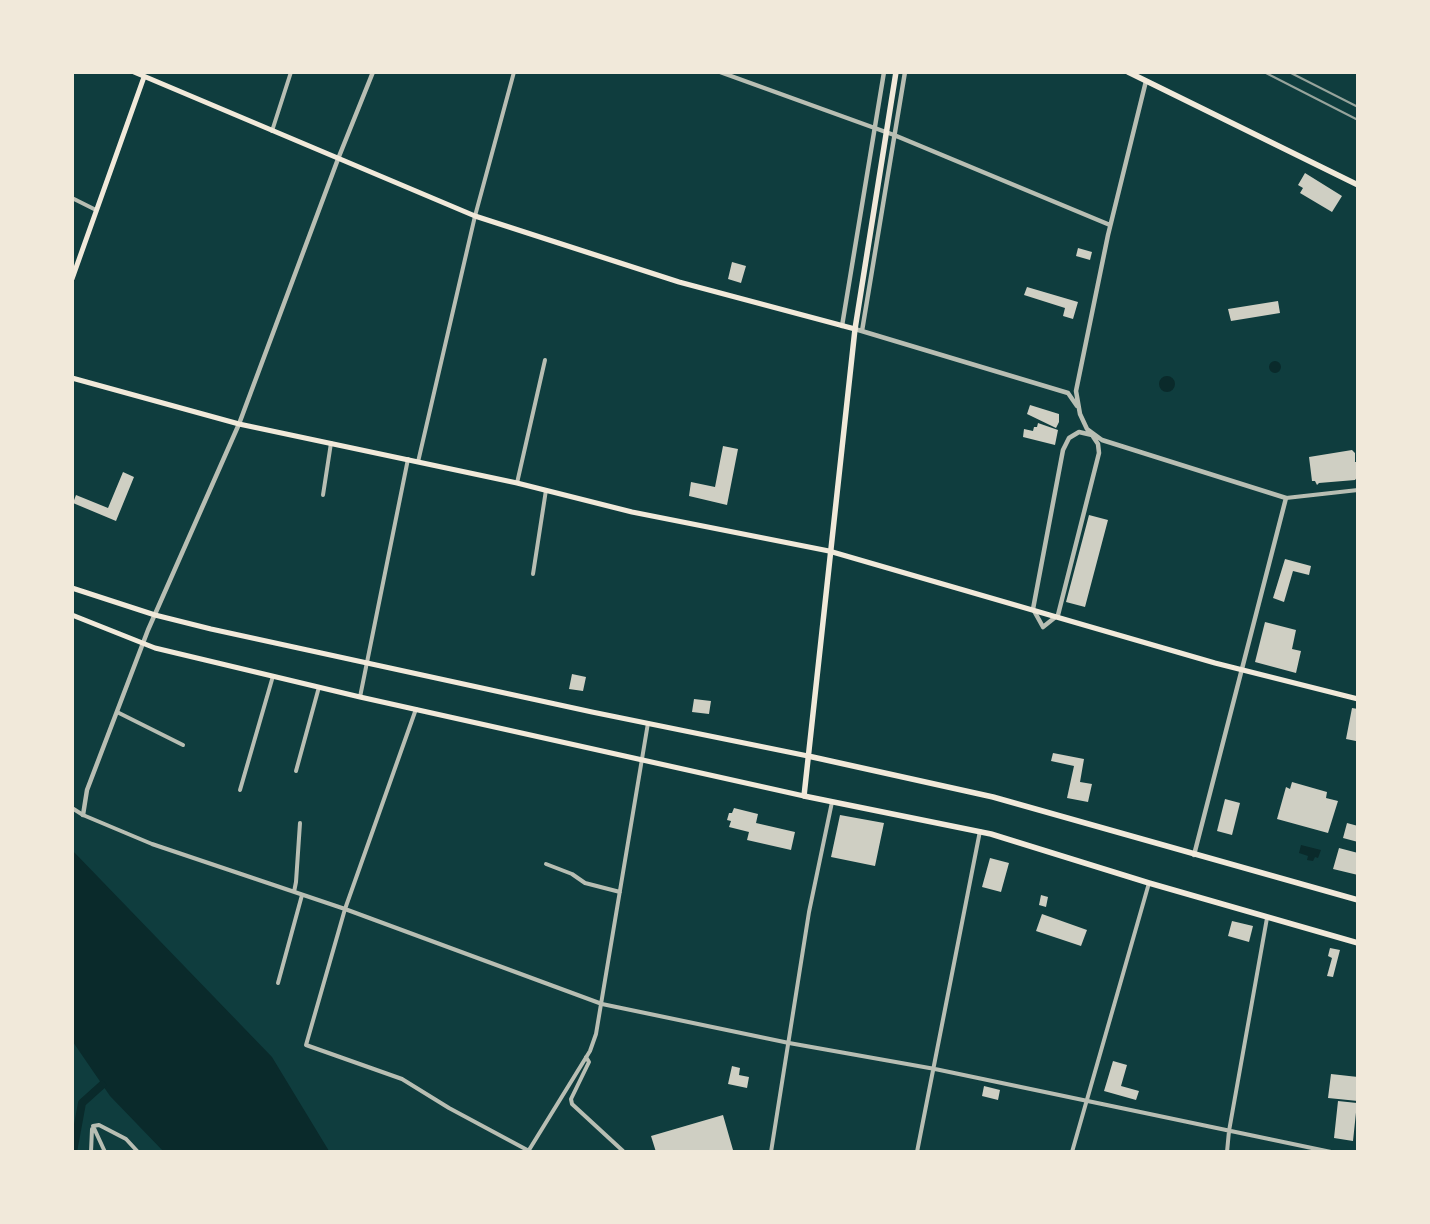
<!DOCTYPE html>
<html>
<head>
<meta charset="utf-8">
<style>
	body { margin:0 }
	#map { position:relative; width:1430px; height:1224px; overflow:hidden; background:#0f3d3e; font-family:Helvetica,sans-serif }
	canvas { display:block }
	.frame { position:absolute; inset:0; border:74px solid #f1e9da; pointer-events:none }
</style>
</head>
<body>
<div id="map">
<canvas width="1430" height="1224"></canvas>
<div class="frame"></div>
</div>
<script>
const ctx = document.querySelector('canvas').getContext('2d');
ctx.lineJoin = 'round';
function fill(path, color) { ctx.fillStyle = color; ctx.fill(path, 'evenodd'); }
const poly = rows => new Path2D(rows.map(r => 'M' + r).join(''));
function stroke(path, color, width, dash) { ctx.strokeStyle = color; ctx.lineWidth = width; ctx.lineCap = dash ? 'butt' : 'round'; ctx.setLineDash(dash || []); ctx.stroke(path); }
fill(poly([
	'1269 367a6 6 0 1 1 12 0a6 6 0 1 1-12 0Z',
	'1159 384a8 8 0 1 1 16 0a8 8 0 1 1-16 0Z',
	[1301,845,1321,850,1318,858,1315,857,1313,861,1307,860,1308,856,1299,853],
	[73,851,272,1057,329,1151,163,1151,110,1096,73,1042]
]), '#0a2a2b');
stroke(poly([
	[73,1152,82,1103,102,1085]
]), '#0a2a2b', 8);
fill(poly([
	[1305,173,1342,196,1332,212,1300,193,1303,188,1298,185],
	[1078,248,1092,252,1090,260,1076,256],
	[732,262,746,266,741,283,728,279],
	[1027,287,1078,302,1073,319,1063,316,1065,308,1024,295],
	[1278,301,1280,313,1231,321,1228,309],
	[1030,405,1059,414,1059,422,1056,428,1027,414],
	[1038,423,1058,430,1055,445,1023,437,1024,429,1033,431,1034,427,1037,427],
	[723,446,738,449,727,505,689,496,691,482,715,487],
	[1352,450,1355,453,1355,462,1358,462,1358,468,1356,468,1358,476,1355,480,1319,483,1317,485,1315,481,1312,481,1309,457],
	[123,472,134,477,116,521,73,503,76,495,108,508],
	[1089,515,1108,520,1085,607,1066,602],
	[1285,559,1311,566,1309,575,1293,571,1284,602,1273,598],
	[1265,622,1296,630,1292,649,1301,651,1296,673,1255,662],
	[572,674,586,677,583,691,569,689],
	[694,699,711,701,709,714,692,712],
	[1352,708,1358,709,1356,741,1346,739],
	[1053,753,1084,759,1080,782,1092,784,1088,802,1067,798,1074,766,1051,761],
	[1292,782,1327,792,1326,798,1338,801,1328,833,1277,819,1286,787,1290,789],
	[1225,799,1240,803,1232,835,1217,831],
	[734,808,758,814,756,823,795,832,791,850,747,840,749,832,729,827,731,821,727,820,729,813,732,813],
	[840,815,884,823,875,866,831,857],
	[1347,823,1358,826,1358,842,1343,838],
	[1339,848,1358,853,1358,875,1333,869],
	[990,858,1009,863,1001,892,982,887],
	[1041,895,1048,897,1046,907,1039,905],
	[1042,914,1087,930,1081,946,1036,931],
	[1232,921,1253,926,1249,942,1228,936],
	[1330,948,1340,950,1333,977,1327,976,1332,958,1328,956],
	[1113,1061,1127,1065,1121,1086,1139,1091,1136,1100,1104,1091],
	[732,1066,740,1068,739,1075,749,1077,747,1088,728,1084],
	[1331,1074,1358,1077,1358,1101,1328,1098],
	[984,1086,1000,1090,998,1100,982,1096],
	[1338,1101,1357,1103,1353,1141,1334,1138],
	[723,1115,733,1150,656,1152,651,1136]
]), '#cfcfc3');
stroke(poly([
	[720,72,894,135],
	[272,131,291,72],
	[72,198,96,210],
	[418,462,475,216,514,72],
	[517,483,545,360],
	[323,495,331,443],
	[1286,498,1358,490],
	[533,574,546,490],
	[360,697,408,459],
	[416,709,345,909,306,1045,402,1079,449,1108,531,1152],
	[117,712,183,745],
	[296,771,319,687],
	[240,790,273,676],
	[72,808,83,815,152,844,345,909,602,1004,789,1043,935,1069,1331,1152],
	[546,864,572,874,585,883,620,892],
	[294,892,296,882,300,823],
	[278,983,302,895],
	[586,1057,589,1062,571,1099,572,1104,623,1151],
	[93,1126,99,1125,126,1139,138,1152],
	[93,1126,105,1152],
	[529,1150,590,1051,596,1034,648,723],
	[91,1152,92,1129],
	[771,1152,809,912,832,802],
	[917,1152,980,831],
	[1072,1152,1149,883],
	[1227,1152,1229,1131,1267,918]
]), '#b8beb3', 4);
stroke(poly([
	[1146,81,1108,235,1076,391,1080,414,1087,429,1102,440,1286,498,1194,855],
	[894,135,1110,225],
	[842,326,884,72],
	[855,329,1068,393,1077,406],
	[862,331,905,72],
	[1079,432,1092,435,1098,444,1099,453,1058,615,1043,627,1033,609,1063,450,1069,438,1079,432],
	[83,815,87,790,148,630,239,424,338,159,373,72]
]), '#b8beb3', 4.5);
stroke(poly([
	[134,72,475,216,679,282,855,329],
	[72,279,144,77],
	[72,378,239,424,517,483,632,512,829,551,1215,663,1358,699],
	[72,588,155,615,211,629,592,712,808,756],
	[72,615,155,648,360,697,804,796]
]), '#f1e9da', 5);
stroke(poly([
	[896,72,855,329,804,796,991,834,1149,883,1358,943],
	[1128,72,1358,185],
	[808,756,993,797,1358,900]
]), '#f1e9da', 5.5);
stroke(poly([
	[1264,72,1358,120],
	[1289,72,1358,107]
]), '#97a49c', 2);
</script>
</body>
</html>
